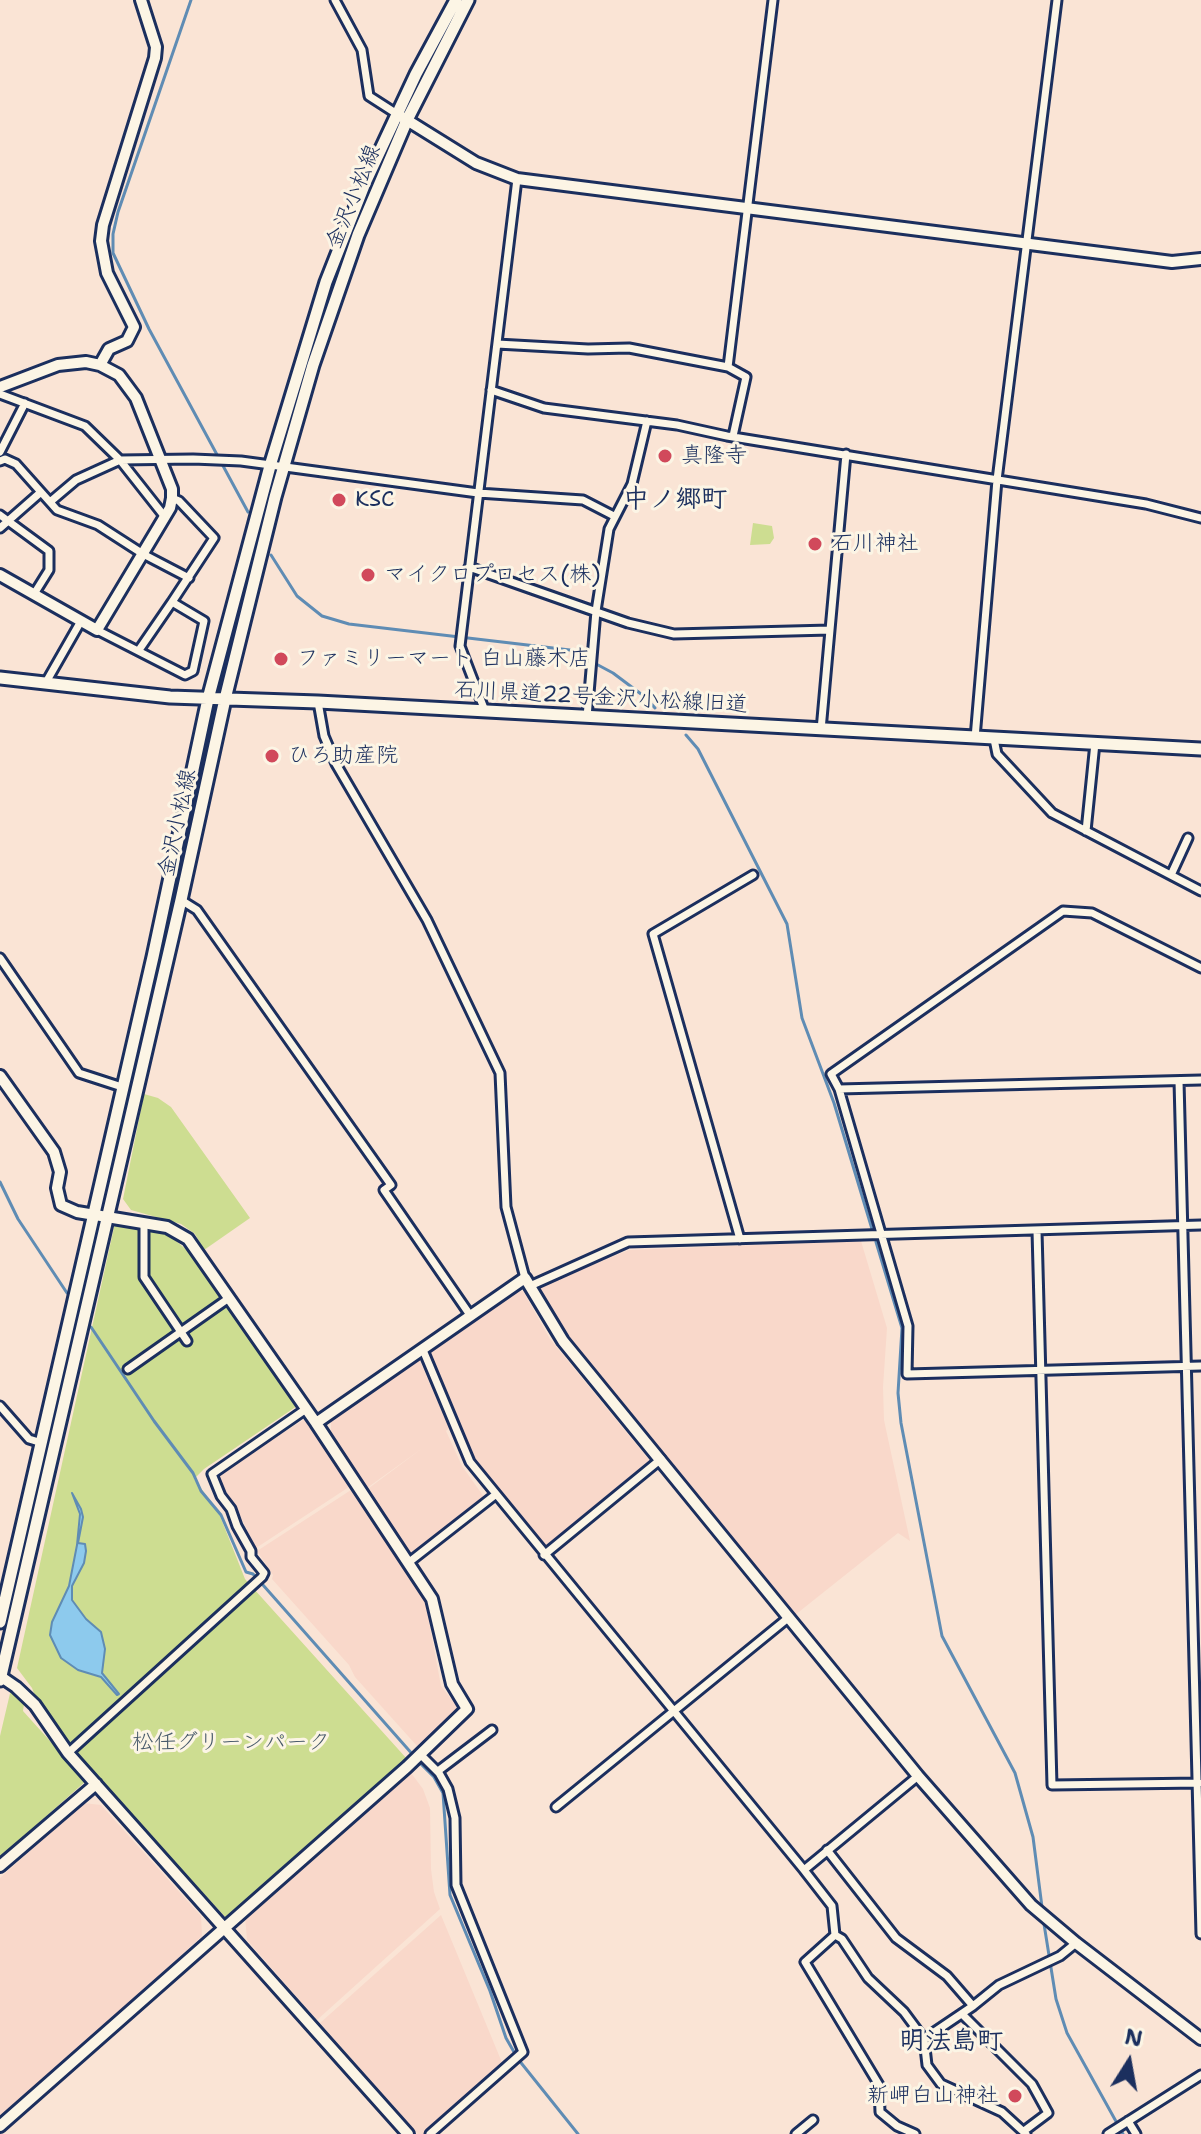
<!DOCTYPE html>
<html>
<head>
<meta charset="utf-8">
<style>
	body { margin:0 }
	#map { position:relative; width:1201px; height:2134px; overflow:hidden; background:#fae4d5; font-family:"Shantell Sans",sans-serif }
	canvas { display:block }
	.north { position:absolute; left:1089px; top:2022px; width:80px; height:80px; -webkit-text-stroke:6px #fcf5e5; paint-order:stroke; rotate:11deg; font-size:22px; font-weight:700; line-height:32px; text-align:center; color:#1b2f5e }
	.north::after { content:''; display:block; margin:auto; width:28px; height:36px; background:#1b2f5e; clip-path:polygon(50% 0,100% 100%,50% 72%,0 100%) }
</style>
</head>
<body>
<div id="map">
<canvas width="1201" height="2134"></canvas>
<div class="north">N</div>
</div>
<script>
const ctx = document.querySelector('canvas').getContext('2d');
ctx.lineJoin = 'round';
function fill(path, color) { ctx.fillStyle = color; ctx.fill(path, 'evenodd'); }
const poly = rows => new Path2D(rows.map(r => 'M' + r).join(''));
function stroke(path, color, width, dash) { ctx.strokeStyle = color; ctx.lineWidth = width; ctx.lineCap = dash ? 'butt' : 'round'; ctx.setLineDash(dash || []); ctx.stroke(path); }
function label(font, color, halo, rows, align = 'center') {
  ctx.font = font + ' "Shantell Sans","Klee One",sans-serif'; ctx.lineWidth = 6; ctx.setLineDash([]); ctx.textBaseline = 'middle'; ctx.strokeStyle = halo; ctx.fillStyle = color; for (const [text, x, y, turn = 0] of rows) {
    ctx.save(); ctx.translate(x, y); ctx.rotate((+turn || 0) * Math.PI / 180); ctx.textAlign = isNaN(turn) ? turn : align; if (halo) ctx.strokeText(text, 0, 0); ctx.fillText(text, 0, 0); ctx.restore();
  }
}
fill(poly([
	[861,1241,887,1328,883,1387,884,1420,910,1541,898,1533,795,1615,561,1328,539,1287,629,1250],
	[523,1291,550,1339,650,1461,548,1548,543,1547,473,1458,429,1352,515,1292],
	[419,1359,449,1428,446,1431,462,1466,484,1497,412,1557,369,1488,424,1447,367,1488,331,1432,331,1421],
	[305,1419,349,1487,256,1548,239,1513,217,1481,219,1473],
	[351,1490,425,1600,441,1686,456,1705,457,1713,417,1746,355,1677,349,1665,272,1579,273,1575,257,1551],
	[411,1773,423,1789,430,1808,431,1869,434,1892,440,1909,317,2020,247,1940,245,1916],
	[83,1803,101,1805,201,1916,202,1936,0,2120,0,1878],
	[441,1915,503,2065,426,2134,418,2134,320,2023]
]), '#f9d8ca');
fill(poly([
	[753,523,772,526,774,538,770,544,750,545],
	[144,1094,158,1098,171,1107,250,1218,204,1250,195,1234,181,1224,131,1210,123,1199],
	[115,1223,168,1234,189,1252,297,1406,204,1469,194,1479,218,1511,245,1579,407,1759,228,1920,81,1760,41,1711,32,1688,17,1668],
	[12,1685,24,1704,23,1711,86,1781,0,1857,0,1736]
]), '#cddd91');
const water = poly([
	[72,1493,81,1509,83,1517,78,1543,85,1544,86,1551,84,1563,72,1586,72,1600,86,1619,101,1632,105,1649,102,1673,119,1694,117,1695,101,1677,78,1670,61,1658,50,1635,52,1622,69,1586,77,1545,80,1514,72,1493]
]);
fill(water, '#8dcaed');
stroke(water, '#5f8cb4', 2);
stroke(poly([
	[191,0,118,212,113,234,113,253,149,329,248,512],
	[271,555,297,596,322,616,349,624,570,650,613,673,645,697,655,708],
	[686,735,698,749,787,924,802,1018,834,1103,872,1229],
	[0,1182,18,1219,67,1293],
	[876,1242,902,1328,898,1393,901,1423,942,1636,1015,1773,1033,1837,1042,1907],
	[91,1327,154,1421,193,1473,201,1491,221,1515,246,1572,253,1574,263,1585,414,1756],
	[419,1762,434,1777,443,1793,450,1895,490,1991,506,2038,518,2059,578,2134],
	[1044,1924,1056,1999,1067,2033,1123,2134]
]), '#5f8cb4', 3);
const street = poly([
	[335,0,362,50,369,96,397,114],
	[497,344,588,349,629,348,728,367,746,377,733,436],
	[728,367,773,0],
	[491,390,544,408,677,425,727,436,1146,504,1201,518],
	[0,394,85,426,120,460,165,517],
	[0,452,25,403],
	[0,461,5,459,16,464,57,510,98,525,143,554,189,578],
	[50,502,76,480,120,460,193,459,241,461,478,493,583,500,614,516],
	[0,515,49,551,49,570,34,594],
	[0,528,41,492],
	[469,567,628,623,674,634,830,630,821,730],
	[172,602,214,538,179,501,172,498],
	[97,630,185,675,193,671,204,621,172,602,139,650],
	[830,630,846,454],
	[45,684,81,621],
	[318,702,324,736,336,764,427,920,500,1073,506,1207,525,1278],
	[485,711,460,646,517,179],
	[587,717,596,611,609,529,632,484,647,421],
	[975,738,997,480,1057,0],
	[994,739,997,754,1052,813,1201,891],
	[1086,831,1095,743],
	[1171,875,1188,838],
	[181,900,197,910,391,1185,384,1190,470,1315],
	[0,958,79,1073,122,1087],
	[1201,1080,839,1089,908,1326,907,1374,1201,1366],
	[1179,1081,1201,1934],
	[839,1089,831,1074,1063,911,1092,913,1201,968],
	[144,1224,144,1277,187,1341],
	[1037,1231,1052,1785,1199,1783],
	[740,1239,653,934,753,875],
	[530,1286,628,1242,1201,1225],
	[423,1350,470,1462,804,1870,832,1906,835,1935,842,1939,868,1978,904,2012,924,2039,927,2065,941,2084,1002,2112,1026,2134],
	[128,1369,229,1298],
	[0,1406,29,1439,42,1443],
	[544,1555,661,1459],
	[408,1563,495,1495],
	[68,1753,262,1577,264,1573,251,1557,251,1551,237,1526,231,1509,221,1496,212,1474,306,1409],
	[420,1754,439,1773,448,1789,455,1818,456,1885,523,2052,430,2134],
	[438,1771,492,1730],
	[556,1807,788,1618],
	[827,1850,896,1938,947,1976,973,2006,924,2039],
	[804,1870,918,1776],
	[835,1935,805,1962,879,2085,880,2112,897,2126,915,2134],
	[973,2006,999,1985,1060,1956,1076,1943],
	[962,2014,1032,2084,1048,2113,1024,2131],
	[1128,2121,1136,2134],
	[796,2134,813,2120],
	[1108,2134,1201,2075]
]);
const secondary = poly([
	[402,117,476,163,517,179,1172,262,1201,259],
	[100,365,109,349,127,341,134,327,107,273,101,241,103,225,155,58,156,47,141,0],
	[0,387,58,365,86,362,100,365,119,375,136,398,172,489,172,498,170,508,97,630,0,575],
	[0,1076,54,1152,60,1172,57,1188,61,1205,77,1212,167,1227,188,1239,316,1423,525,1278,563,1341,918,1776,1031,1905,1076,1943,1201,2039],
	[0,1676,16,1687,35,1705,68,1753,408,2134],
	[0,1866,96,1784],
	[0,2126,407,1767,467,1709,452,1684,432,1599,316,1423]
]);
const primary = poly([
	[0,678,170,697,318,702,1201,749],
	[0,1622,153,957,208,699,270,466,326,282,365,183,416,74,456,0],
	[0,1680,181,900,225,699,275,497,313,365,358,235,407,120,468,0]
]);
stroke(street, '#1b2f5e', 13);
stroke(secondary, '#1b2f5e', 16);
stroke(primary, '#1b2f5e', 17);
stroke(street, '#fcf5e5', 7);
stroke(secondary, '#fcf5e5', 10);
stroke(primary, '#fcf5e5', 11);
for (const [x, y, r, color] of [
	[665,456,8,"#d1495b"],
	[339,500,8,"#d1495b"],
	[815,544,8,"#d1495b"],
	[368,575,8,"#d1495b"],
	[281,659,8,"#d1495b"],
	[272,756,8,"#d1495b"],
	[1015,2096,8,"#d1495b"]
]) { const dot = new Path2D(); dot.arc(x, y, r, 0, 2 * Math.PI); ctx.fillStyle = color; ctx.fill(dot); stroke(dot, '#fcf5e5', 3); }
label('22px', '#1b2f5e', '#fcf5e5', [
	["金沢小松線",354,197,-68],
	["石川県道22号金沢小松線旧道",601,698,3],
	["金沢小松線",178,823,-78]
]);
label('22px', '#1b2f5e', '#fcf5e5', [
	["真隆寺",681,456],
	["KSC",355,500],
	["石川神社",831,544],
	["マイクロプロセス(株)",384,575],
	["ファミリーマート 白山藤木店",297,659],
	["ひろ助産院",288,756],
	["新岬白山神社",999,2096,"right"]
], 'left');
label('22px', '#485a6b', '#fcf5e5', [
	["松任グリーンパーク",231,1743]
]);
label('bold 26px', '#1b2f5e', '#fcf5e5', [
	["中ノ郷町",675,500],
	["明法島町",951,2042]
]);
</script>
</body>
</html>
